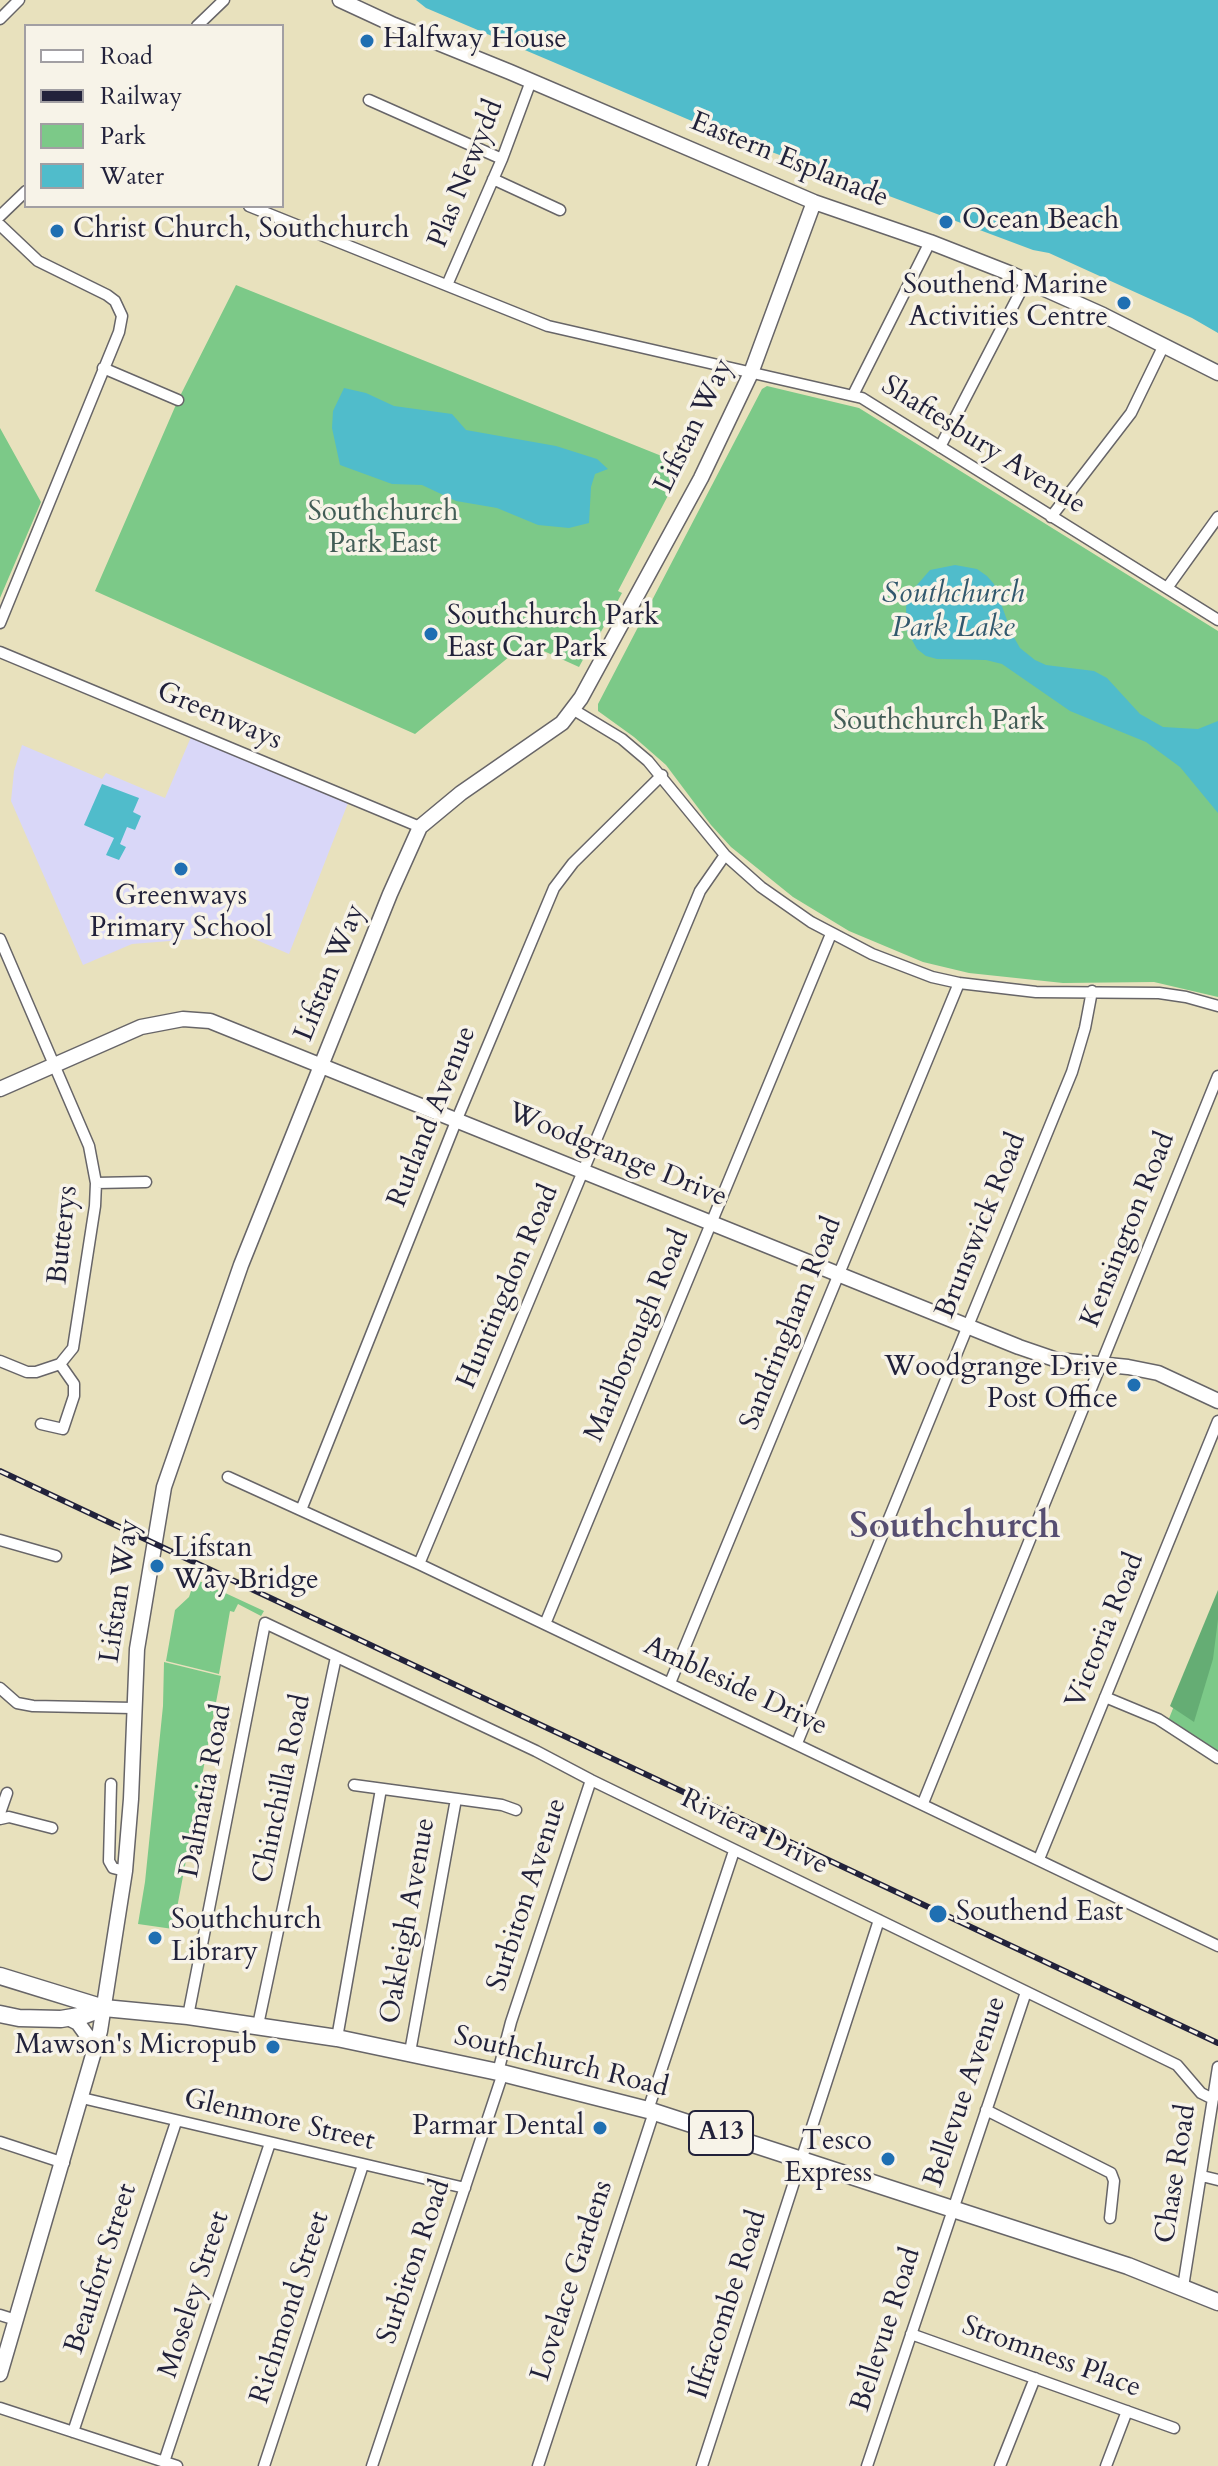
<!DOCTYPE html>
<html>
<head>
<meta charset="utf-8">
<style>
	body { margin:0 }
	#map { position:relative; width:1218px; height:2466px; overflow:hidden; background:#e8e1bd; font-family:Cardo,serif }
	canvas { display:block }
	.legend { position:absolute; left:24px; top:24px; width:260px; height:184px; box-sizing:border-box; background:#f7f3e8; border:2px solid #a29fa3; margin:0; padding:10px 14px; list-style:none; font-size:24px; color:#22223b }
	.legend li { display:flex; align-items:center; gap:16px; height:40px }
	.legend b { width:40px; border:2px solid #a29fa3 }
</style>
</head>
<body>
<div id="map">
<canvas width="1218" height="2466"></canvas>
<ul class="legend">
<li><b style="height:10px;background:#fff"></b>Road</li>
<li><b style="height:10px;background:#22223b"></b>Railway</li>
<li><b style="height:22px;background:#7cc988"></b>Park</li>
<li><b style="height:22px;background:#50bccb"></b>Water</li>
</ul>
</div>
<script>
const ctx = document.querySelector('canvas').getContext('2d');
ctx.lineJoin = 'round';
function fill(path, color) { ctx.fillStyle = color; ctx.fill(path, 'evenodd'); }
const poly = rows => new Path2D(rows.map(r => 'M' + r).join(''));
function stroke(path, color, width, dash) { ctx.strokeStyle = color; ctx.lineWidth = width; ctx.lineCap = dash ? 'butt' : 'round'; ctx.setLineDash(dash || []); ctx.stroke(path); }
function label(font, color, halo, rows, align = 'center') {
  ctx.font = font + ' Cardo,serif'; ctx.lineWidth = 7; ctx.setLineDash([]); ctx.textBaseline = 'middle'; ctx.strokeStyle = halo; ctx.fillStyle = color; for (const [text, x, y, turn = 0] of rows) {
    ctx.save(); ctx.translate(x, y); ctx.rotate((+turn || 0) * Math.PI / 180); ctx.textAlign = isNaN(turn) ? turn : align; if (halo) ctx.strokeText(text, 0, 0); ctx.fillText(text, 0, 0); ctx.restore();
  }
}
fill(poly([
	[191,737,348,803,289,954,245,935,132,944,83,965,11,801,14,771,22,745,102,779,106,773,165,798]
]), '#d9d7f8');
fill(poly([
	[236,285,684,465,618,591,622,593,596,641,593,641,579,667,526,643,415,734,95,591,178,400],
	[767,386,859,408,1218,631,1218,997,1154,982,1063,983,969,973,923,962,849,931,793,897,731,847,711,825,666,765,634,737,598,711,598,704,762,389],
	[0,428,41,502,0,598],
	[195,1579,264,1611,261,1616,238,1604,234,1612,230,1611,219,1674,166,1661,175,1610,189,1597],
	[1218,1596,1218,1754,1168,1721],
	[164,1662,221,1676,173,1929,138,1924,145,1882,163,1706]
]), '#7cc988');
fill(poly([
	[1218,1590,1218,1619,1213,1659,1194,1722,1170,1706]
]), '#65ad74');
fill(poly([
	[416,0,1218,0,1218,333,1192,318,1049,253,1033,250,713,130,426,8],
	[344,388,366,393,394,406,452,414,466,430,556,446,597,459,608,469,595,474,591,487,589,523,569,528,538,525,497,508,456,501,422,485,392,484,340,465,332,428,333,411],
	[955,565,977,569,987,576,994,584,1012,634,1020,648,1035,660,1046,665,1094,671,1107,678,1140,714,1163,727,1198,729,1218,721,1218,813,1180,767,1146,742,1070,711,1002,664,986,660,937,659,926,656,917,649,907,631,906,607,910,593,930,570],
	[102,784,139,798,133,812,141,816,135,830,127,827,120,844,126,847,119,860,106,855,114,838,84,825]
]), '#50bccb');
const street = poly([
	[0,19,19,0],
	[197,26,224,0],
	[369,100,502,159],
	[493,179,560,210],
	[249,206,548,326,862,398,1218,620],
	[0,216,26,191],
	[0,225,38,261,107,295,115,301,122,316,119,332,0,623],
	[447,285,502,159,531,81],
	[103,368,178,400],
	[853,395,930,242],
	[940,447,1026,281],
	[1051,517,1131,413,1164,345],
	[1167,588,1218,517],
	[0,652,420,827],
	[574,710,622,739,648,761,725,855,761,887,811,922,872,954,932,977,959,983,1036,992,1159,993,1186,997,1218,1006],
	[0,939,89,1146,96,1183,95,1206,73,1348,60,1364,36,1372,27,1372,0,1361],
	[96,1183,146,1182],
	[41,1424,63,1429,74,1396,74,1384,60,1364],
	[228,1477,419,1564,1218,1946],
	[301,1510,457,1119,554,888,573,863,662,775],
	[0,1540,56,1556],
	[419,1564,700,891,725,855],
	[545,1624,831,934],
	[670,1683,959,983],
	[0,1688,17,1703,33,1706,133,1708],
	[1105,1697,1158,1719,1218,1758],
	[797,1743,1072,1072,1085,1028,1092,991],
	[111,1784,109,1861,113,1868,125,1871],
	[354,1785,502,1805,516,1810],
	[923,1803,1218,1076],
	[0,1813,7,1793],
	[0,1819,9,1817,52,1828],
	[1039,1859,1218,1421],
	[188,2016,265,1623,536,1751,591,1780,1177,2065,1201,2093,1213,2099],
	[258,2025,336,1657],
	[337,2038,381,1789],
	[410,2052,456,1799],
	[498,2072,511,2022,591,1780],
	[82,2098,465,2188],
	[648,2110,734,1851],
	[986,2110,1111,2173,1114,2181,1110,2218],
	[0,2142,64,2163],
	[1202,2176,1218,2180],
	[1183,2287,1218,2067],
	[0,2315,16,2320],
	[911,2334,1174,2428],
	[0,2408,177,2466],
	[73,2432,176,2122],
	[164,2462,270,2143],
	[264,2466,363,2165],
	[372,2466,503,2073],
	[538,2466,654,2112],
	[702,2466,879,1920],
	[867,2466,1026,1992],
	[1000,2466,1035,2378],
	[1106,2466,1127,2411]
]);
const secondary = poly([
	[340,0,394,25,510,72,814,202,930,242,1009,273,1103,315,1218,373],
	[0,1089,141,1027,183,1019,210,1021,1019,1347,1057,1360,1128,1367,1158,1373,1218,1401],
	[68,2018,78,2023,96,2048],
	[0,2374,100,2031,125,1871,131,1799,137,1649,164,1487,241,1265,390,894,420,827,461,793,562,723,581,698,701,478,751,373,814,202]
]);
const primary = poly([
	[0,1976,104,2008,188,2016,337,2038,498,2072,648,2110,1128,2266,1218,2302],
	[0,2014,19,2018,61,2019,85,2015,104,2008]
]);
stroke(street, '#676568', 13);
stroke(secondary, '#676568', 17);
stroke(primary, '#676568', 19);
stroke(street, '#fff', 10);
stroke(secondary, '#fff', 14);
stroke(primary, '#fff', 16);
const rail = poly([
	[0,1471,1218,2043]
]);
stroke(rail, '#22223b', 6);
stroke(rail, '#f7f3e8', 3, [9]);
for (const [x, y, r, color] of [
	[367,41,8,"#1f6fb2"],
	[946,222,8,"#1f6fb2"],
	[57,231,8,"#1f6fb2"],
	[1124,303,8,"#1f6fb2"],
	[431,634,8,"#1f6fb2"],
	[181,869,8,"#1f6fb2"],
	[1134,1385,8,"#1f6fb2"],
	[157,1566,8,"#1f6fb2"],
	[938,1914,10,"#1f6fb2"],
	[155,1938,8,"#1f6fb2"],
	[273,2047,8,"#1f6fb2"],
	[600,2128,8,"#1f6fb2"],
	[888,2159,8,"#1f6fb2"]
]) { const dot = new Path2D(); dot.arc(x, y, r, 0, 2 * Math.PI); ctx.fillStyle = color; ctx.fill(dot); stroke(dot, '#f7f3e8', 3); }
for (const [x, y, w] of [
	[721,2133,64]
]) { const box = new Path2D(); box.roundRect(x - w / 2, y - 22, w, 44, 6); ctx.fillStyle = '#f7f3e8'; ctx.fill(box); stroke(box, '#22223b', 2); }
label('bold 26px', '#22223b', null, [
	["A13",721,2133]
]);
label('28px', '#22223b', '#f7f3e8', [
	["Halfway House",383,41],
	["Ocean Beach",962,222],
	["Christ Church, Southchurch",73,231],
	["Southend Marine",1108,287,"right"],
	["Activities Centre",1108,319,"right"],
	["Southchurch Park",447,618],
	["East Car Park",447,650],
	["Greenways",181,898,"center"],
	["Primary School",181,930,"center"],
	["Woodgrange Drive",1118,1369,"right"],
	["Post Office",1118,1401,"right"],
	["Lifstan",173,1550],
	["Way Bridge",173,1582],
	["Southend East",956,1914],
	["Southchurch",171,1922],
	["Library",171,1954],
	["Mawson's Micropub",257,2047,"right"],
	["Parmar Dental",584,2128,"right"],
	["Tesco",872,2143,"right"],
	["Express",872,2175,"right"]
], 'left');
label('28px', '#22223b', '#f7f3e8', [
	["Eastern Esplanade",789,161,22],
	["Plas Newydd",467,174,-68],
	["Lifstan Way",695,426,-64],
	["Shaftesbury Avenue",983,446,32],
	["Greenways",219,717,23],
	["Lifstan Way",331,973,-68],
	["Rutland Avenue",433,1117,-68],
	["Woodgrange Drive",617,1156,22],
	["Brunswick Road",982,1226,-68],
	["Kensington Road",1129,1230,-68],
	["Butterys",64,1235,-84],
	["Huntingdon Road",509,1287,-67],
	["Sandringham Road",792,1324,-68],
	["Marlborough Road",638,1336,-67],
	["Lifstan Way",121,1591,-82],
	["Victoria Road",1106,1631,-68],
	["Ambleside Drive",735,1687,25],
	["Chinchilla Road",283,1789,-78],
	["Dalmatia Road",207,1791,-79],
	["Riviera Drive",754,1833,26],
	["Surbiton Avenue",528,1895,-72],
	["Oakleigh Avenue",409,1921,-80],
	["Southchurch Road",561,2063,14],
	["Bellevue Avenue",966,2092,-71],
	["Glenmore Street",279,2121,13],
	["Chase Road",1177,2174,-81],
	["Surbiton Road",415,2262,-71],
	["Beaufort Street",102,2269,-72],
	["Lovelace Gardens",573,2281,-72],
	["Moseley Street",195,2295,-72],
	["Ilfracombe Road",729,2305,-72],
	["Richmond Street",291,2308,-72],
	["Bellevue Road",887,2330,-72],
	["Stromness Place",1051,2358,20]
]);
label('28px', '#425c56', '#f7f3e8', [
	["Southchurch",383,514],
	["Park East",383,546],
	["Southchurch Park",939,723]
]);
label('italic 30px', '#32586d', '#f7f3e8', [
	["Southchurch",953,595],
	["Park Lake",953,629]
]);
label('bold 36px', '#564e71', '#f7f3e8', [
	["Southchurch",955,1529]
]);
</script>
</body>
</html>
